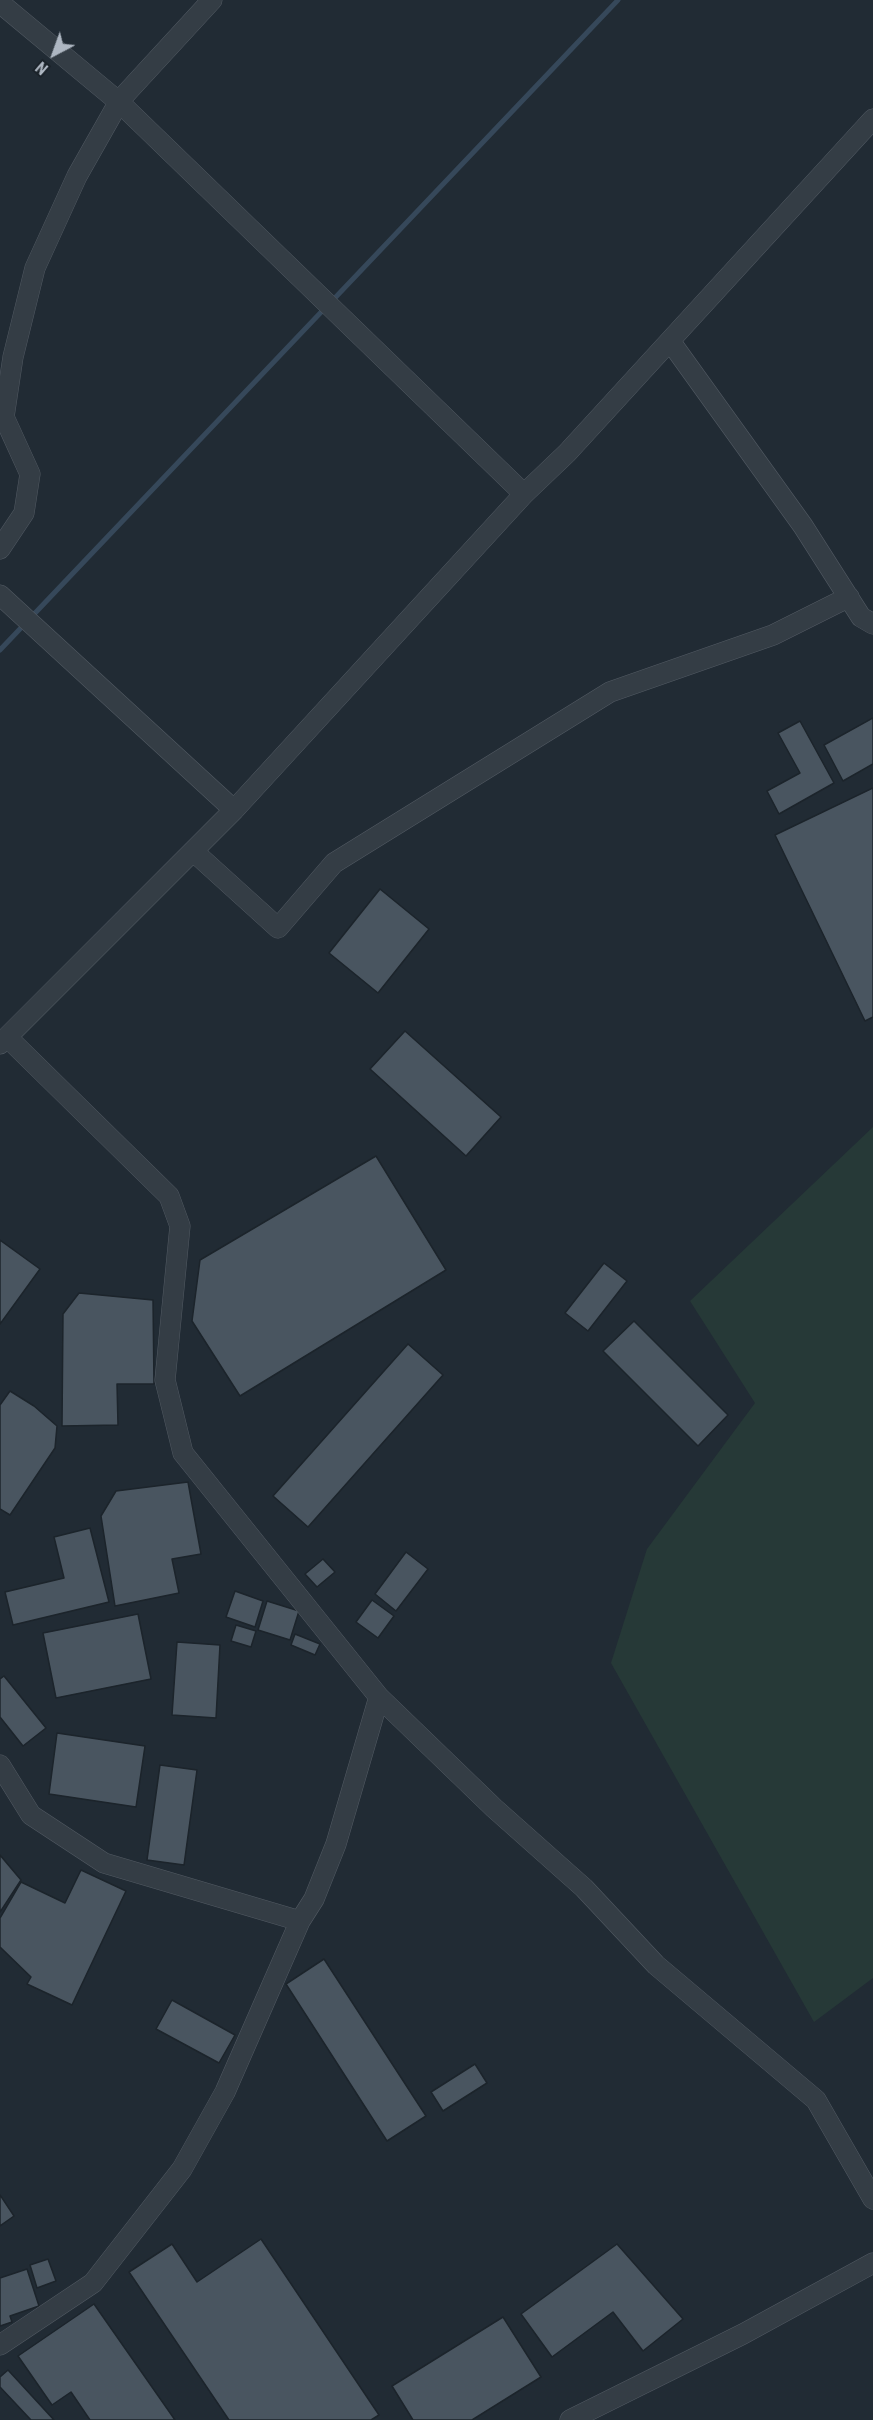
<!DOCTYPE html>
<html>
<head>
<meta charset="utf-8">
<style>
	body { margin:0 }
	#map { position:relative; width:873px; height:2420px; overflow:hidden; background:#212b34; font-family:"Roboto Condensed",sans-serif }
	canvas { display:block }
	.north { position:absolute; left:24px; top:24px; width:60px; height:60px; -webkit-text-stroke:4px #1a2229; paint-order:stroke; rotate:221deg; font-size:16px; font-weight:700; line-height:24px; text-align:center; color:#aeb7c2 }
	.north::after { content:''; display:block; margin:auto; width:21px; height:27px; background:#aeb7c2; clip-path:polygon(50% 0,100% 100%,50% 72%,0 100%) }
</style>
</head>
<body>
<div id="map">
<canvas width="873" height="2420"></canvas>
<div class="north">N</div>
</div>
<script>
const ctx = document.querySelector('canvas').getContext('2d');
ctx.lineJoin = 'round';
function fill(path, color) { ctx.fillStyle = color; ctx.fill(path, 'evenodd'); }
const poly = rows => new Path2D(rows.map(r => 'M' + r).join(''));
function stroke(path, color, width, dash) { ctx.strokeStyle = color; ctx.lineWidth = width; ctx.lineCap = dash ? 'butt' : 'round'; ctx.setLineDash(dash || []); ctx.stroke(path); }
fill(poly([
	[873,1127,873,1978,814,2022,611,1663,647,1549,755,1403,690,1301]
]), '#263937');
stroke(poly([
	[332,301,618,0],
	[0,650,325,308]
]), '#36485a', 5);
const building = poly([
	[873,718,873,764,843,781,824,745,873,718],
	[800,721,834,783,779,814,767,791,800,773,778,733,800,721],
	[873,788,873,1017,865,1021,775,835,873,788],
	[380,889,429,929,378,993,329,953,380,889],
	[405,1031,501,1117,466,1156,370,1069,405,1031],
	[376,1156,446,1270,240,1396,192,1321,200,1260,376,1156],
	[0,1240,40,1269,0,1324,0,1240],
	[604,1263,627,1281,588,1331,565,1313,604,1263],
	[79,1293,153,1300,154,1384,117,1384,118,1425,62,1426,63,1314,79,1293],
	[634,1321,728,1415,698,1446,603,1351,634,1321],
	[408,1344,443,1375,308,1527,273,1496,408,1344],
	[10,1391,34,1406,57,1426,55,1448,10,1515,0,1509,0,1405,10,1391],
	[188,1482,201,1554,172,1559,179,1593,115,1606,101,1516,116,1491,188,1482],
	[90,1528,109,1602,13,1625,5,1592,64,1578,54,1537,90,1528],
	[406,1552,428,1569,396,1611,375,1594,406,1552],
	[323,1559,335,1572,317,1587,305,1574,323,1559],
	[235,1591,263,1601,255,1627,226,1617,235,1591],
	[372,1600,394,1616,378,1638,356,1622,372,1600],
	[267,1601,299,1611,290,1640,258,1630,267,1601],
	[138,1614,151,1679,56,1698,43,1633,138,1614],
	[236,1625,256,1631,251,1647,231,1641,236,1625],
	[295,1634,320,1644,315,1655,291,1645,295,1634],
	[177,1642,220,1645,216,1718,172,1715,177,1642],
	[4,1676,46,1728,23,1746,0,1717,0,1679,4,1676],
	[57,1733,145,1746,136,1807,49,1794,57,1733],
	[160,1765,197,1770,184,1865,147,1860,160,1765],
	[0,1855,21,1880,0,1912,0,1855],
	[81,1870,126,1891,72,2005,27,1984,31,1977,0,1947,0,1918,21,1882,65,1903,81,1870],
	[324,1959,426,2116,387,2141,286,1984,324,1959],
	[172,2000,235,2035,219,2063,156,2029,172,2000],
	[475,2064,487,2083,443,2111,431,2092,475,2064],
	[0,2195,14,2216,0,2226,0,2195],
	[261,2239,379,2415,371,2420,229,2420,129,2272,172,2244,197,2282,261,2239],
	[617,2244,683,2319,643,2351,613,2312,552,2357,521,2314,617,2244],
	[48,2259,56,2281,37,2288,30,2265,48,2259],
	[27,2269,39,2306,10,2316,12,2322,0,2326,0,2278,27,2269],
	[94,2304,175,2420,90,2420,71,2392,52,2405,18,2356,94,2304],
	[503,2317,541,2377,472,2420,413,2420,392,2386,503,2317],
	[8,2370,54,2420,31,2420,0,2387,0,2377,8,2370]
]);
fill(building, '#495560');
stroke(building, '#1c242b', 1.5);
const minor = poly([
	[0,3,119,102,524,494],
	[670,341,803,526,861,617,873,624],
	[0,413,4,417,30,474,24,513,0,549],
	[4,417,13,357,35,268,77,176,120,100,212,0],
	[0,595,234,810],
	[193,851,278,928,334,863,610,692,773,635,849,597],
	[7,1037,169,1196,180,1226,165,1380,183,1453,379,1697,494,1808,584,1888,656,1965,816,2100,873,2199],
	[0,1044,234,810,524,494,567,453,873,119],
	[0,1765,31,1815,104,1863,300,1921],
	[0,2345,93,2283,182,2169,225,2092,300,1921,314,1899,336,1844,379,1697],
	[570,2420,743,2334,873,2263]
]);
stroke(minor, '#525a63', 21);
stroke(minor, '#343d45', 20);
</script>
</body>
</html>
